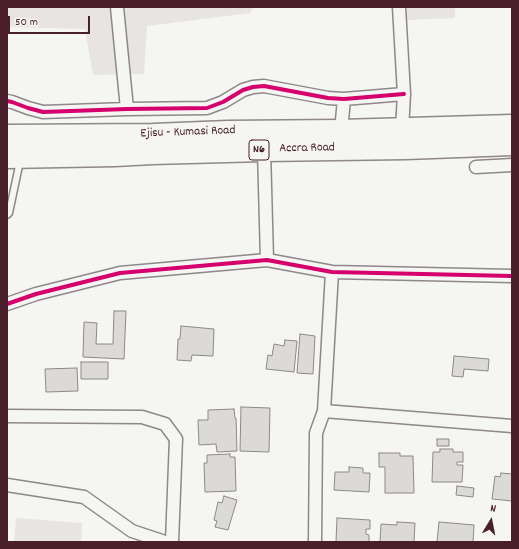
<!DOCTYPE html>
<html>
<head>
<meta charset="utf-8">
<style>
	body { margin:0 }
	#map { position:relative; width:519px; height:549px; overflow:hidden; background:#f5f5f3; font-family:Dekko,sans-serif }
	canvas { display:block }
	.frame { position:absolute; inset:0; border:8px solid #4a1f2b; pointer-events:none }
	.north { position:absolute; left:471px; top:501px; width:40px; height:40px; -webkit-text-stroke:3px #f6f6f2; paint-order:stroke; rotate:10deg; font-size:11px; font-weight:700; line-height:16px; text-align:center; color:#4a1f2b }
	.north::after { content:''; display:block; margin:auto; width:14px; height:18px; background:#4a1f2b; clip-path:polygon(50% 0,100% 100%,50% 72%,0 100%) }
	.scale { position:absolute; left:8px; top:16px; width:82px; height:18px; box-sizing:border-box; border:2px solid #4a1f2b; border-top:0; padding-left:5px; font-size:12px; line-height:14px; white-space:nowrap; color:#4a1f2b; -webkit-text-stroke:3px #f6f6f2; paint-order:stroke }
</style>
</head>
<body>
<div id="map">
<canvas width="519" height="549"></canvas>
<div class="frame"></div>
<div class="north">N</div>
<div class="scale">50 m</div>
</div>
<script>
const ctx = document.querySelector('canvas').getContext('2d');
ctx.lineJoin = 'round';
function fill(path, color) { ctx.fillStyle = color; ctx.fill(path, 'evenodd'); }
const poly = rows => new Path2D(rows.map(r => 'M' + r).join(''));
function stroke(path, color, width, dash) { ctx.strokeStyle = color; ctx.lineWidth = width; ctx.lineCap = dash ? 'butt' : 'round'; ctx.setLineDash(dash || []); ctx.stroke(path); }
function label(font, color, halo, rows, align = 'center') {
  ctx.font = font + ' Dekko,sans-serif'; ctx.lineWidth = 3; ctx.setLineDash([]); ctx.textBaseline = 'middle'; ctx.strokeStyle = halo; ctx.fillStyle = color; for (const [text, x, y, turn = 0] of rows) {
    ctx.save(); ctx.translate(x, y); ctx.rotate((+turn || 0) * Math.PI / 180); ctx.textAlign = isNaN(turn) ? turn : align; if (halo) ctx.strokeText(text, 0, 0); ctx.fillText(text, 0, 0); ctx.restore();
  }
}
fill(poly([
	[7,7,253,7,250,13,147,26,144,74,93,75,85,29,7,27],
	[407,7,455,7,455,18,407,20],
	[16,518,82,523,81,542,14,542]
]), '#e8e4e2');
const building = poly([
	[114,311,126,311,124,359,83,357,84,322,97,323,96,344,113,344,114,311],
	[181,326,214,329,213,356,192,355,191,361,177,360,178,339,180,339,181,326],
	[300,334,315,336,313,374,297,373,300,334],
	[285,340,297,341,294,372,266,369,268,355,272,356,274,344,284,346,285,340],
	[454,356,489,359,488,371,464,369,463,377,452,376,454,356],
	[81,362,108,362,108,379,81,379,81,362],
	[77,368,78,391,46,392,45,369,77,368],
	[241,407,270,408,269,452,240,451,241,407],
	[234,409,235,418,236,418,237,451,217,452,216,444,199,445,198,420,208,420,208,410,234,409],
	[437,439,449,439,449,446,437,446,437,439],
	[440,449,453,449,453,452,463,452,463,462,457,462,457,465,463,465,462,482,432,482,433,452,440,452,440,449],
	[379,453,400,453,400,456,413,456,414,493,385,493,385,467,379,467,379,453],
	[230,454,230,457,235,457,236,491,205,492,204,463,207,463,207,455,230,454],
	[349,467,363,468,363,473,370,473,369,492,334,490,335,472,349,472,349,467],
	[501,473,512,474,512,501,492,499,495,476,500,477,501,473],
	[457,486,474,488,473,497,456,495,457,486],
	[224,496,237,500,228,530,215,527,217,521,214,520,218,502,222,503,224,496],
	[337,518,370,520,370,529,366,529,366,534,369,535,369,542,336,542,337,518],
	[397,522,415,523,414,542,380,542,381,524,397,525,397,522],
	[439,522,474,525,473,542,437,542,439,522]
]);
fill(building, '#dcdad9');
stroke(building, '#8f8788', 1);
const lane = poly([
	[7,215,9,213,20,161]
]);
const street = poly([
	[117,7,127,109],
	[399,7,404,94,402,130],
	[7,101,12,102,28,108,43,112,127,109,207,108,223,102,243,90,253,87,264,86,328,98,344,99,404,94],
	[341,131,344,99],
	[264,150,267,260],
	[476,167,512,165],
	[7,304,36,294,120,273,267,260,332,272,512,276],
	[324,411,512,426],
	[7,416,142,417,165,424,176,439,172,542],
	[7,485,84,497,132,531,165,542],
	[315,542,316,433,324,411,332,272]
]);
const highway = poly([
	[7,136,153,135,228,132,341,131,512,126],
	[7,157,115,155,152,153,264,150,406,148,512,144]
]);
stroke(lane, '#8f8788', 9);
stroke(street, '#8f8788', 15);
stroke(highway, '#8f8788', 25);
stroke(lane, '#f5f5f3', 6);
stroke(street, '#f5f5f3', 12);
stroke(highway, '#f5f5f3', 22);
stroke(poly([
	[7,101,12,102,28,108,43,112,127,109,207,108,223,102,243,90,253,87,264,86,328,98,344,99,404,94],
	[7,304,36,294,120,273,267,260,332,272,512,276]
]), '#d6006c', 4);
for (const [x, y, w] of [
	[259,150,20]
]) { const box = new Path2D(); box.roundRect(x - w / 2, y - 10, w, 20, 3); ctx.fillStyle = '#f6f6f2'; ctx.fill(box); stroke(box, '#4a1f2b', 1); }
label('bold 12px', '#4a1f2b', null, [
	["N6",259,150]
]);
label('13px', '#4a1f2b', '#f6f6f2', [
	["Ejisu - Kumasi Road",188,133,-2],
	["Accra Road",307,149,-1]
]);
</script>
</body>
</html>
